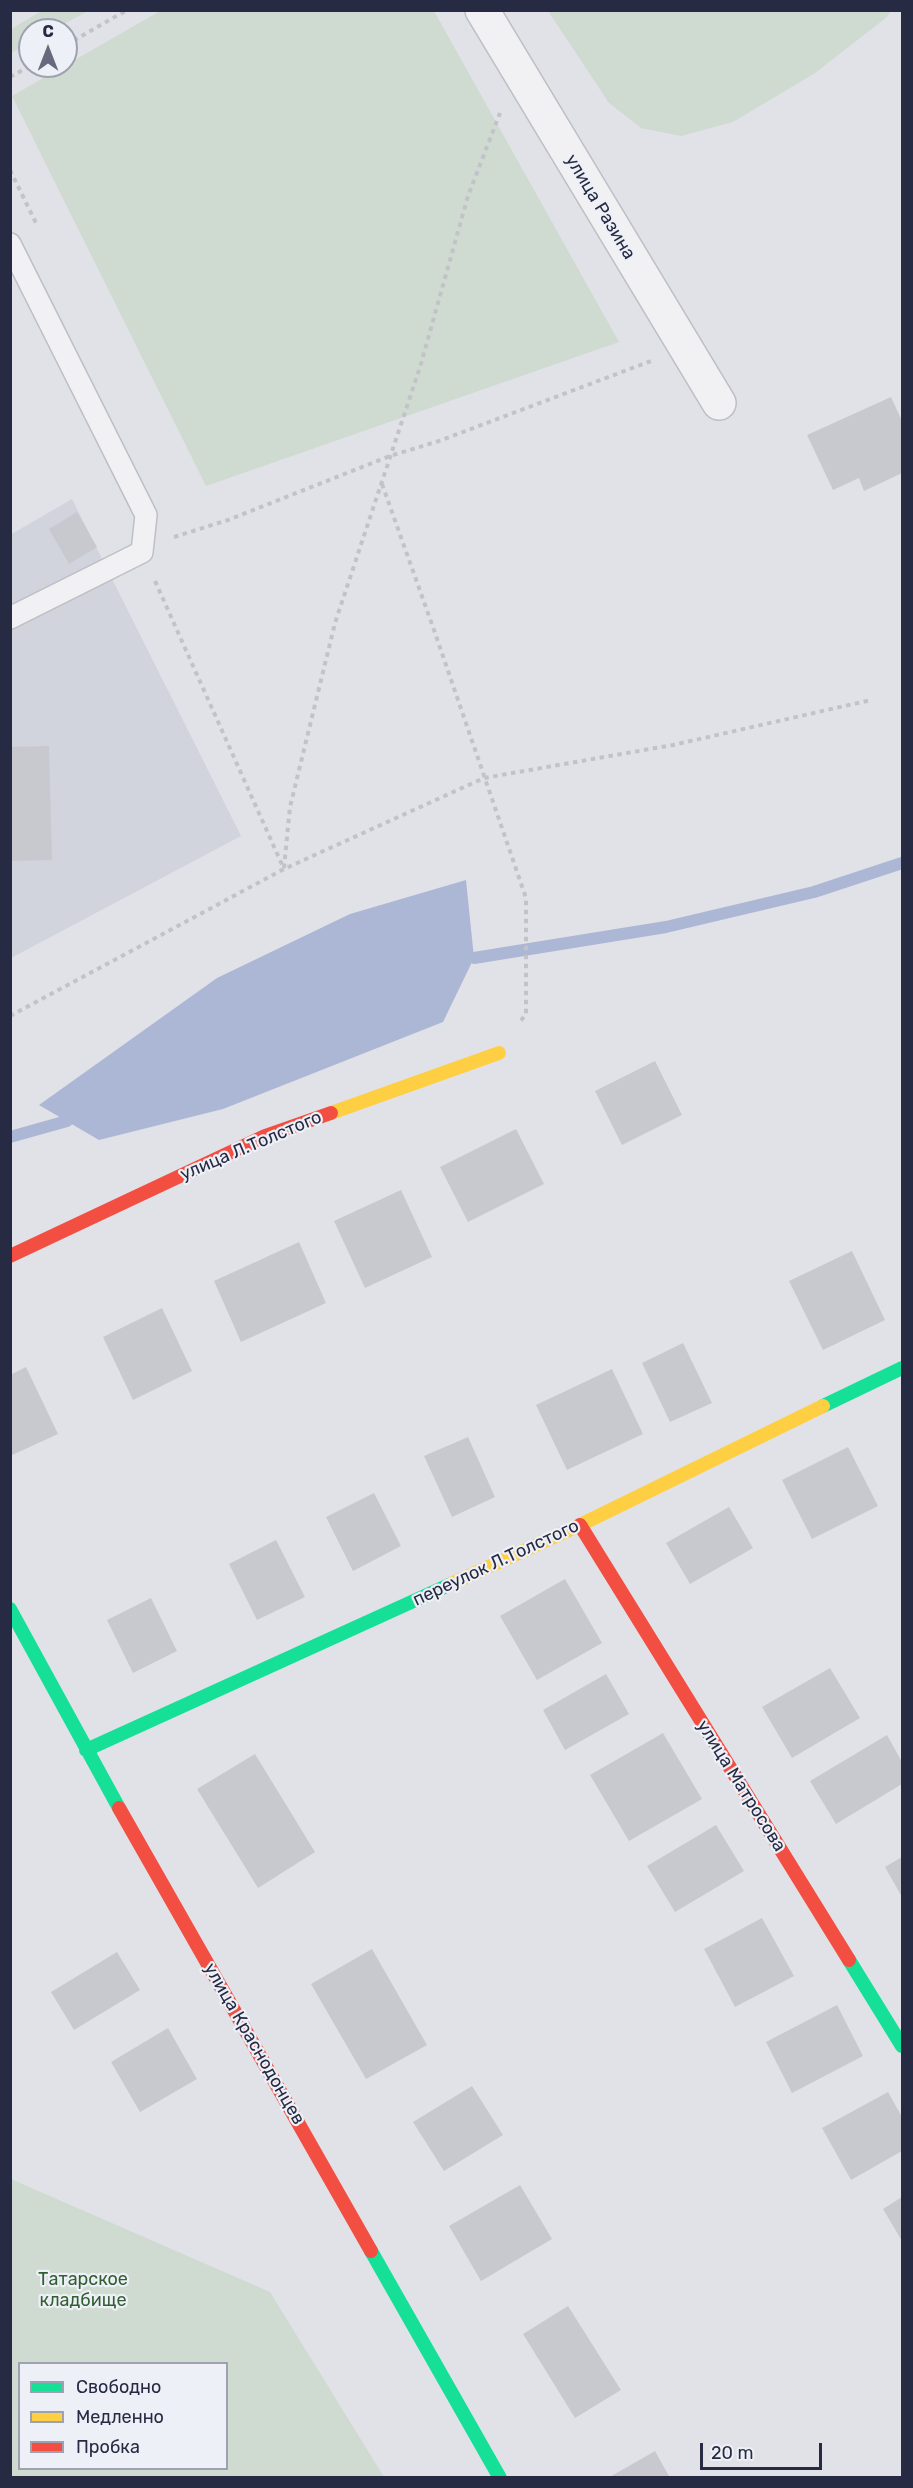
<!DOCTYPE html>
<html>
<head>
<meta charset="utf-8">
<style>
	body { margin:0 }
	#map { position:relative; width:913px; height:2488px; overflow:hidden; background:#e1e2e7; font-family:Rubik,sans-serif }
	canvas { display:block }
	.frame { position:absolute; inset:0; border:12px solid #262a42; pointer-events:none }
	.legend { position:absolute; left:18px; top:2362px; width:210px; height:108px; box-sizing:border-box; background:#eef0f7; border:2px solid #9ea1af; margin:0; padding:8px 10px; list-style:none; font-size:18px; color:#262a42 }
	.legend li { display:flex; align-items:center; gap:12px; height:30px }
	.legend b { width:30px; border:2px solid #9ea1af }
	.north { position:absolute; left:18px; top:18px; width:60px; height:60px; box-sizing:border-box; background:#eef0f7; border:2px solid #9ea1af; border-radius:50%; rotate:0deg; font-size:16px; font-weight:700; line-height:24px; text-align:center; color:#262a42 }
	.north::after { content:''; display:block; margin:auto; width:21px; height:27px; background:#676a7c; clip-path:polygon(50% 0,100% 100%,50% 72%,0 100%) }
	.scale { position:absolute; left:700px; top:2443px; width:122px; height:27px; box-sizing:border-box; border:3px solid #262a42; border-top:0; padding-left:8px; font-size:18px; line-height:21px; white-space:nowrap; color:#262a42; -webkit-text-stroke:4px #eef0f7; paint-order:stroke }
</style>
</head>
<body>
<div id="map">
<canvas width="913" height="2488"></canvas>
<div class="frame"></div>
<ul class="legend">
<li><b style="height:8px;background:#16e098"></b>Свободно</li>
<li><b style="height:8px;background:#ffcf43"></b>Медленно</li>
<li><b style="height:8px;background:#f24e42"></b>Пробка</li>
</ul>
<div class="north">С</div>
<div class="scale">20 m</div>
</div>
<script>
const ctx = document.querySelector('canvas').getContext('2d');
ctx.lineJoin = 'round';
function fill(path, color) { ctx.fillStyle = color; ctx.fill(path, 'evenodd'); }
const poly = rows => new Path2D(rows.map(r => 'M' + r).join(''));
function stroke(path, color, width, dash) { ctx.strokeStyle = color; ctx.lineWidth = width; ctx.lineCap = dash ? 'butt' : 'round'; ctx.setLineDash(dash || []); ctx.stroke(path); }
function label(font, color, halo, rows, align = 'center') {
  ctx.font = font + ' Rubik,sans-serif'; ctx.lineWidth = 4.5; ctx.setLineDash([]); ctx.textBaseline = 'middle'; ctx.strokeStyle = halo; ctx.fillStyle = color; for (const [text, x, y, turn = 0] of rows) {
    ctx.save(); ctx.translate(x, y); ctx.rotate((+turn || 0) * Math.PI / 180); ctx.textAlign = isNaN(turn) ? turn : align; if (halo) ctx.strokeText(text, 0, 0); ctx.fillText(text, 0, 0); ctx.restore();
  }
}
fill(poly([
	[72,499,241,836,11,958,10,535]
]), '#d1d3dd');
fill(poly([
	[43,10,88,11,53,30,30,30,30,43,11,53,11,29],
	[160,11,434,11,619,342,206,486,12,96],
	[548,11,891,11,887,17,815,73,733,122,681,136,641,128,609,103],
	[11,2179,270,2292,384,2477,11,2477],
	[20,2364,226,2364,226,2468,20,2468]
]), '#cfdad1');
fill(poly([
	[466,880,474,958,443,1022,223,1109,99,1140,39,1105,217,978,350,914]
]), '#acb7d5');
stroke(poly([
	[474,958,666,927,814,892,902,863],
	[10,1137,67,1121]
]), '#acb7d5', 12);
fill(poly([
	[891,397,902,421,902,473,864,491,859,478,833,490,807,435],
	[77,512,97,547,69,564,49,529],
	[49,746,52,860,10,861,10,747],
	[655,1061,682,1115,622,1145,595,1091],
	[516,1129,544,1184,468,1222,440,1167],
	[401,1190,432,1257,365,1288,334,1221],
	[299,1242,326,1303,241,1342,214,1281],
	[852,1251,885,1320,823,1350,789,1281],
	[162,1308,192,1371,133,1400,103,1337],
	[683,1343,712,1403,670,1422,642,1363],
	[26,1367,58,1434,10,1456,10,1375],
	[612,1369,643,1434,567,1470,536,1405],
	[468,1437,495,1497,452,1517,424,1456],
	[848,1447,878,1506,812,1539,782,1480],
	[374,1493,401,1546,353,1571,326,1517],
	[729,1507,753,1548,690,1584,666,1543],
	[276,1540,305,1597,257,1620,229,1564],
	[565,1579,602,1643,537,1680,500,1616],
	[151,1598,177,1651,133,1673,107,1620],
	[830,1668,860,1718,792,1758,762,1707],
	[606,1674,629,1714,565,1750,543,1710],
	[663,1733,702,1799,629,1841,590,1775],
	[887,1735,902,1762,902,1784,836,1824,810,1781],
	[255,1754,315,1852,258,1888,197,1789],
	[716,1825,744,1871,675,1912,647,1866],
	[902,1857,902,1897,885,1867],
	[762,1918,794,1976,735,2007,704,1949],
	[372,1949,427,2045,366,2079,311,1984],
	[117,1952,140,1990,74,2030,51,1992],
	[837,2005,863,2056,792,2093,766,2042],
	[168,2028,197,2079,140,2112,111,2062],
	[472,2086,503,2135,444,2171,413,2122],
	[888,2092,902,2117,902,2151,851,2180,822,2128],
	[520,2185,552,2239,481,2281,449,2226],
	[902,2197,902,2241,883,2209],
	[568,2306,621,2390,575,2418,523,2334],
	[655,2451,670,2478,608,2478]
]), '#c8c9cf');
const lane = poly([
	[10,244,146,515,142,552,10,618]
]);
const street = poly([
	[482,10,719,403]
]);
stroke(lane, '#bebfc5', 24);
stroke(street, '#bebfc5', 36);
stroke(poly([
	[66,45,127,10],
	[10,77,30,66],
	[10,170,36,223],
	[382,484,434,630,526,898,526,1014,519,1023],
	[174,537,228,520,390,456,439,441,651,361],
	[155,581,284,869],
	[284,868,290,807,335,623,420,367,468,196,500,113],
	[10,1016,284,869,484,778,673,745,871,700]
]), '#c2c3ca', 4, [4.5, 4.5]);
stroke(lane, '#f1f1f3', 21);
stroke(street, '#f1f1f3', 33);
stroke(poly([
	[823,1406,902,1368],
	[10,1609,119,1808],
	[86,1750,451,1584],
	[849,1960,902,2046],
	[371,2251,500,2478]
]), '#16e098', 14);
stroke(poly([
	[331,1113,499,1053],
	[451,1584,580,1525,823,1406]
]), '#ffcf43', 14);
stroke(poly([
	[10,1256,265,1136,331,1113],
	[580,1525,849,1960],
	[119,1808,371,2251]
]), '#f24e42', 14);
label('18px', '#262a42', '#eef0f7', [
	["улица Разина",600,207,59],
	["улица Л.Толстого",251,1146,-23],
	["переулок Л.Толстого",496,1563,-25],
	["улица Матросова",741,1786,58],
	["улица Краснодонцев",254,2044,60]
]);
label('18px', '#325f32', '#eef0f7', [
	["Татарское",83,2280],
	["кладбище",83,2301]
]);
</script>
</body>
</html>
